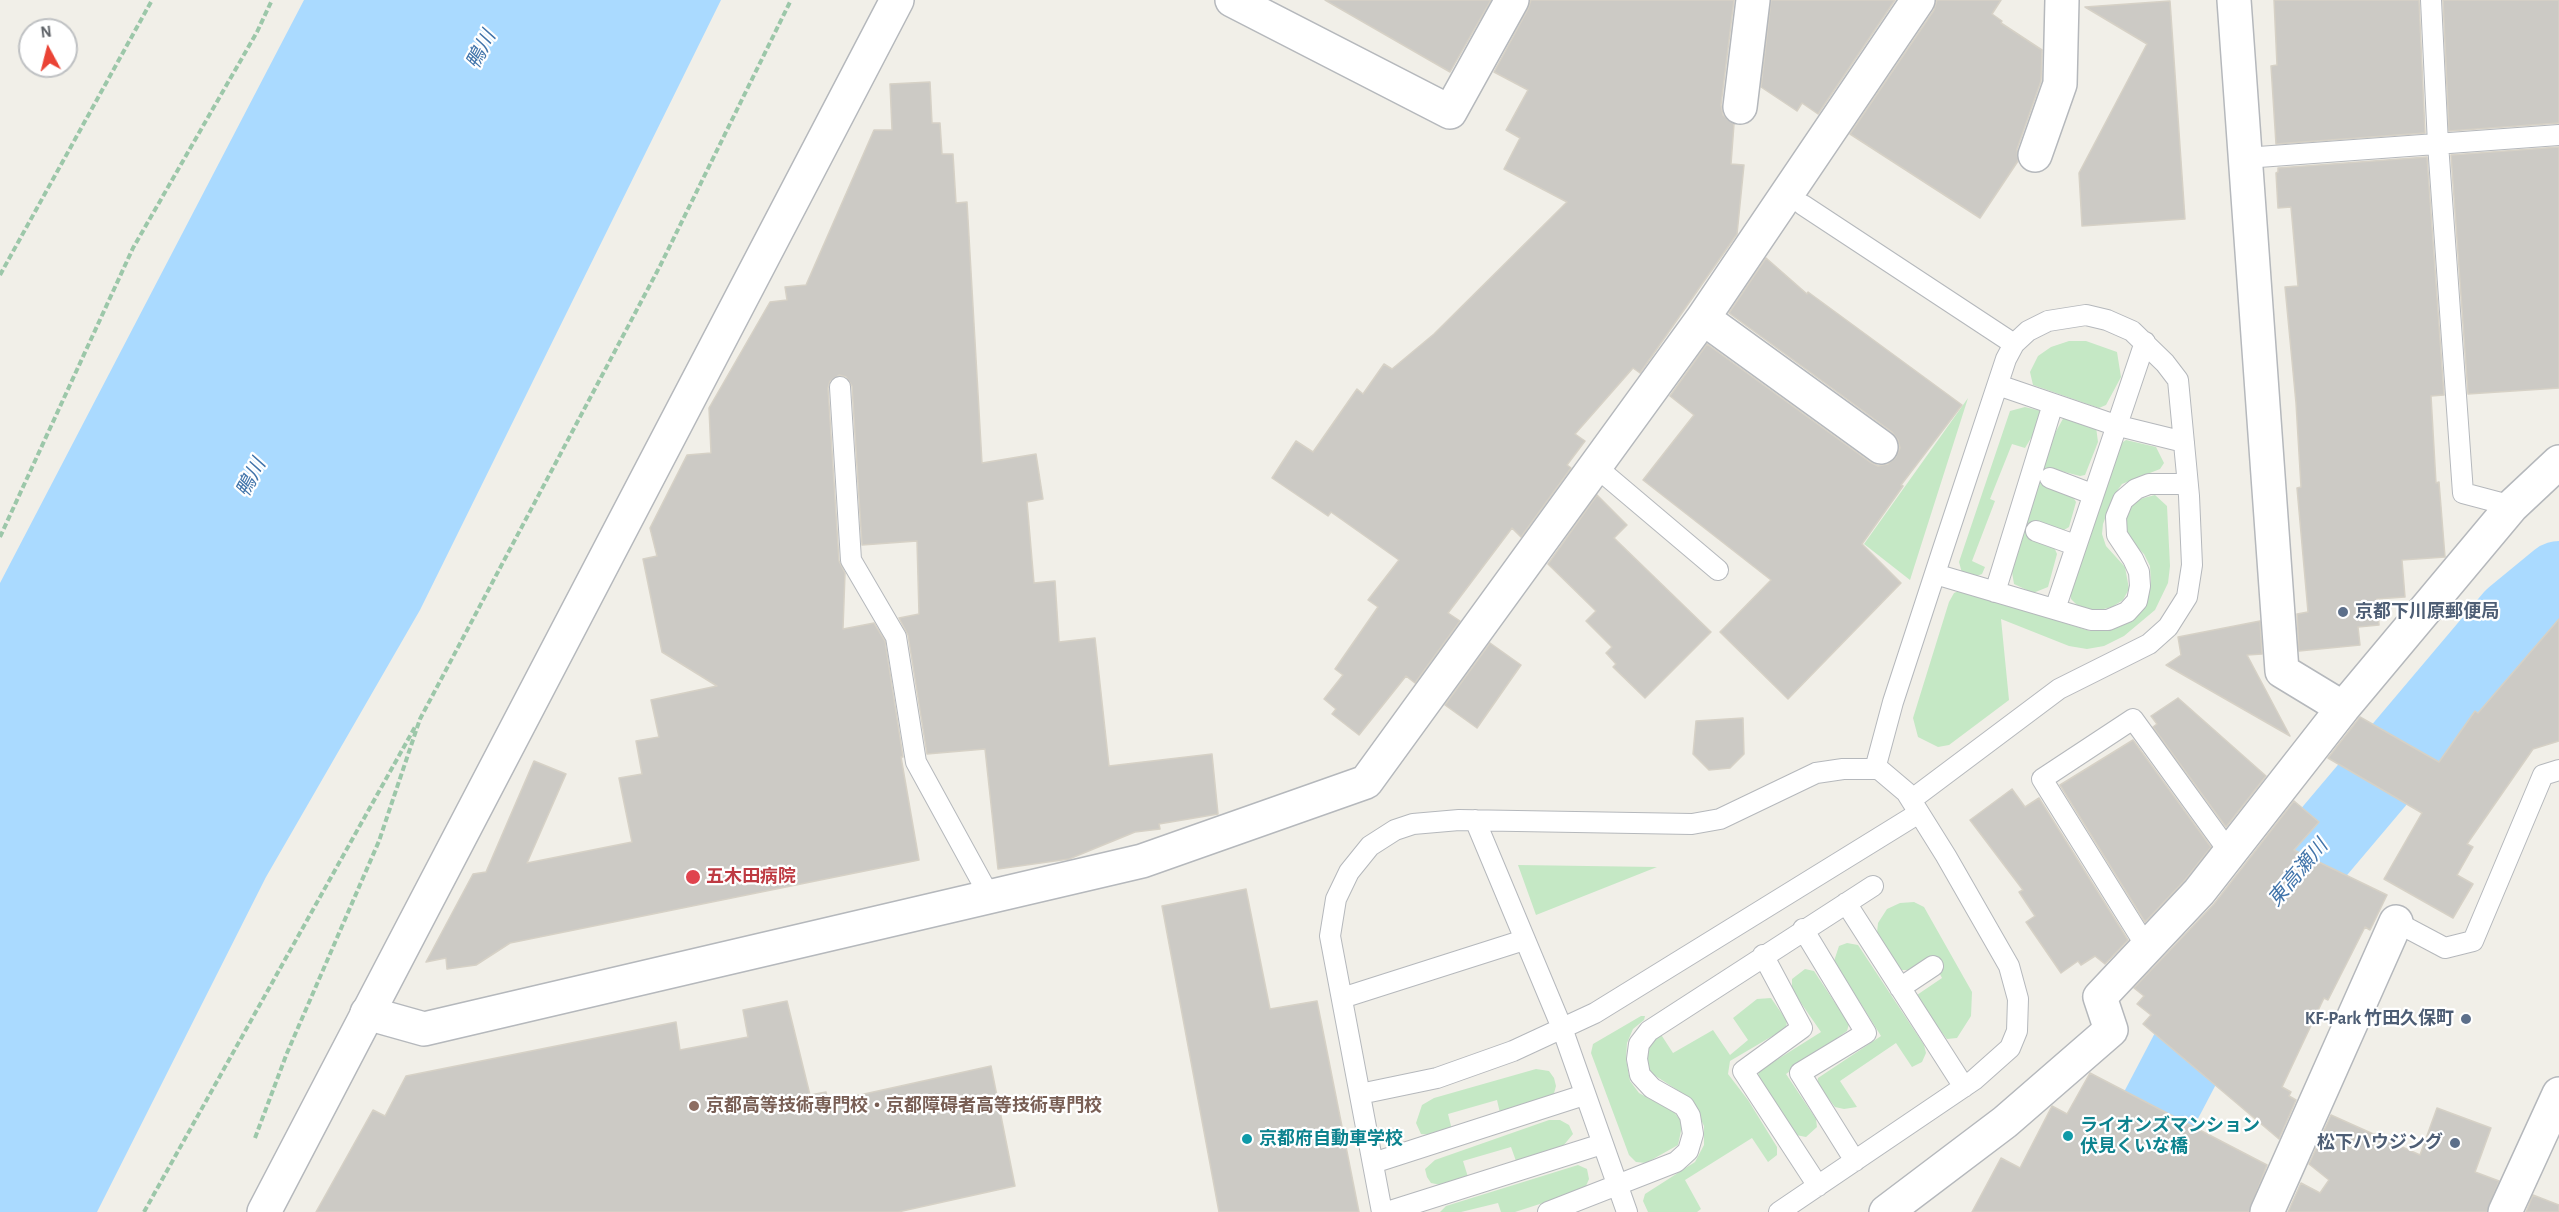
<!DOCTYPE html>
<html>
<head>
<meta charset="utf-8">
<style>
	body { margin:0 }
	#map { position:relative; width:2559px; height:1212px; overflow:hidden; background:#f1efe8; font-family:"Alegreya Sans",sans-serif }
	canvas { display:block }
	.north { position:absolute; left:18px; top:18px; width:60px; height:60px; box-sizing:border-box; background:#fff; border:2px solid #bfc1c3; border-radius:50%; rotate:353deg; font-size:16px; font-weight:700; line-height:24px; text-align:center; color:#5f6368 }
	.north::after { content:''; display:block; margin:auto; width:21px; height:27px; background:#ea4335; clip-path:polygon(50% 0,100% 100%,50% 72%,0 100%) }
</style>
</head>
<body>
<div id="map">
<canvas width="2559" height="1212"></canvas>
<div class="north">N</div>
</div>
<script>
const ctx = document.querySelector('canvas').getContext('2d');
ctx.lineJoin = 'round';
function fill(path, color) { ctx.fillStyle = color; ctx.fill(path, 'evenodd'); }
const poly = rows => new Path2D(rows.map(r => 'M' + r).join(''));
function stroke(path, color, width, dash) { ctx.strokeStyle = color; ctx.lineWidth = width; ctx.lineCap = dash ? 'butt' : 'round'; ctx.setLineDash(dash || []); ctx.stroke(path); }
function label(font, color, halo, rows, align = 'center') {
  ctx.font = font + ' "Alegreya Sans","Noto Sans JP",sans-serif'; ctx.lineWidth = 4.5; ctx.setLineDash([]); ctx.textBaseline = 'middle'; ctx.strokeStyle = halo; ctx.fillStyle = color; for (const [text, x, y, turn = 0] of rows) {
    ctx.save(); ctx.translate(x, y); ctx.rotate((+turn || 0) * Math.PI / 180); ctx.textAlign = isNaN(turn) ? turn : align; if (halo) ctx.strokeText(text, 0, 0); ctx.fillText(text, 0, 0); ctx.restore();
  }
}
fill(poly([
	[2069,341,2086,341,2117,352,2121,377,2106,405,2099,408,2033,385,2030,372,2038,356,2051,347],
	[1968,398,1910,580,1864,544],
	[2025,407,2041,411,2042,420,2025,448,2012,444,1990,499,1995,501,1972,561,1985,567,1982,574,1974,577,1962,573,1959,562,2010,411],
	[2064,417,2096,427,2098,442,2085,475,2080,476,2053,469,2047,488,2073,497,2076,502,2069,527,2064,530,2036,522,2030,540,2054,547,2057,554,2048,587,2033,593,2014,584,2011,566,2055,433],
	[2126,440,2156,447,2164,463,2160,469,2122,484,2114,495,2103,524,2102,534,2106,546,2125,567,2129,589,2123,600,2112,607,2095,611,2080,608,2071,599,2070,587,2120,444],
	[2155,495,2167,506,2170,566,2168,583,2155,610,2124,636,2104,646,2087,649,2069,646,2001,619,2009,700,1949,745,1938,747,1918,737,1913,718,1949,602,1954,593,1961,590,2090,631,2119,627,2134,619,2144,609,2151,582,2150,566,2144,554,2130,540,2126,531,2126,518,2131,507,2140,499],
	[1518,865,1657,867,1536,915],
	[1914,902,1924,907,1972,992,1971,1016,1957,1038,1947,1039,1914,997,1942,978,1930,956,1909,970,1899,970,1877,933,1878,923,1887,909,1900,903],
	[1847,943,1858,945,1924,1045,1926,1053,1922,1062,1912,1067,1896,1043,1840,1081,1857,1107,1844,1109,1835,1107,1817,1084,1818,1078,1881,1036,1834,961,1839,946],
	[1805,969,1814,971,1849,1024,1847,1031,1786,1074,1816,1119,1817,1127,1806,1137,1796,1135,1758,1078,1759,1071,1821,1032,1792,990,1792,979],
	[1771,998,1787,1021,1786,1028,1730,1061,1728,1074,1748,1100,1777,1147,1777,1155,1768,1162,1752,1138,1685,1180,1701,1209,1697,1212,1648,1212,1643,1201,1645,1194,1695,1162,1704,1145,1704,1126,1691,1099,1648,1071,1644,1060,1649,1045,1660,1033,1673,1053,1713,1030,1730,1055,1748,1040,1733,1018,1757,999],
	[1641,1016,1645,1016,1644,1020,1633,1029,1627,1043,1626,1059,1630,1081,1639,1093,1674,1112,1681,1121,1681,1131,1678,1145,1646,1163,1636,1162,1629,1155,1591,1053,1593,1044],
	[1536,1069,1549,1071,1554,1078,1556,1086,1553,1097,1500,1113,1497,1100,1448,1114,1452,1130,1434,1135,1421,1134,1416,1123,1422,1105,1434,1098],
	[1549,1120,1560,1120,1569,1125,1573,1134,1563,1146,1516,1161,1511,1147,1463,1161,1468,1177,1441,1185,1431,1183,1427,1177,1425,1169,1435,1160],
	[1578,1165,1587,1169,1589,1179,1586,1186,1577,1192,1515,1212,1501,1212,1498,1203,1461,1212,1440,1212,1446,1206]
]), '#c5e8c5');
fill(poly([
	[304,0,721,0,420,610,266,877,97,1212,0,1212,0,583]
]), '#aadaff');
stroke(poly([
	[2101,1212,2135,1155,2258,920,2514,617,2559,580]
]), '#aadaff', 78);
const building = poly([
	[1325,0,1491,0,1450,72,1325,0],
	[1531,0,1734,0,1721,105,1723,115,1734,124,1731,164,1744,165,1737,234,1640,373,1633,368,1575,434,1585,441,1567,465,1571,468,1521,537,1512,528,1448,613,1460,621,1415,683,1406,676,1359,735,1332,714,1336,709,1324,699,1343,675,1335,669,1378,607,1368,600,1399,560,1331,512,1328,516,1272,478,1296,441,1313,452,1357,389,1363,394,1384,364,1392,369,1434,334,1567,202,1504,169,1520,138,1506,130,1528,90,1494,72,1528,9,1531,0],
	[1771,0,1895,0,1818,114,1802,103,1797,111,1761,87,1771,0],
	[1937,0,2001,0,1992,14,2002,21,2001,23,2042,50,2041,81,2017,149,2018,161,1980,218,1850,134,1934,10,1937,0],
	[2274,0,2419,0,2425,133,2276,144,2271,66,2277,65,2274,0],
	[2443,0,2559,0,2559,123,2449,131,2443,0],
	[2170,1,2185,219,2082,226,2079,173,2147,44,2085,7,2170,1],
	[930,82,932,123,940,123,942,154,953,154,956,203,967,202,982,463,1036,454,1043,499,1027,502,1034,583,1055,581,1059,642,1095,638,1109,766,1212,754,1218,814,1159,824,1160,829,1135,832,1069,859,998,869,985,749,927,754,908,635,899,618,919,614,917,541,862,545,852,386,846,377,839,375,830,381,828,388,839,561,845,573,843,629,874,623,885,641,903,757,901,757,919,860,510,943,476,965,447,969,446,958,426,962,473,874,486,872,534,761,566,774,527,863,632,842,619,778,642,774,636,741,659,737,651,700,717,686,662,652,643,559,657,556,650,528,687,455,711,453,709,408,770,302,787,300,785,287,806,285,874,130,892,130,890,84,930,82],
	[2559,147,2559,388,2468,394,2451,155,2559,147],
	[2427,157,2444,395,2431,396,2436,483,2439,482,2445,557,2402,560,2405,597,2377,599,2379,625,2358,627,2360,645,2299,651,2297,614,2308,612,2297,488,2301,487,2296,403,2285,287,2298,286,2291,207,2278,208,2276,173,2278,172,2278,168,2427,157],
	[1766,258,1807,294,1808,292,1962,405,1901,485,1903,486,1862,544,1901,583,1788,699,1720,632,1771,580,1643,480,1694,415,1670,396,1707,344,1870,462,1878,466,1888,464,1896,457,1900,448,1898,440,1892,432,1729,313,1766,258],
	[1597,495,1627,525,1614,538,1711,632,1645,698,1613,667,1616,664,1606,653,1612,647,1586,621,1596,611,1548,564,1597,495],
	[2559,619,2559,741,2533,749,2467,844,2473,847,2457,875,2473,884,2453,918,2384,879,2422,813,2328,758,2360,717,2439,762,2475,711,2478,713,2559,619],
	[2260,621,2262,654,2247,655,2290,736,2166,665,2181,655,2178,637,2260,621],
	[1490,643,1521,665,1477,728,1445,705,1490,643],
	[2178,698,2266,776,2226,827,2153,727,2157,724,2151,716,2178,698],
	[1743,718,1744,754,1730,768,1709,770,1693,754,1696,721,1743,718],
	[2133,740,2211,847,2185,880,2145,922,2060,785,2133,740],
	[2012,789,2025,807,2039,798,2128,940,2105,964,2095,956,2081,965,2078,961,2061,973,2026,922,2035,916,2019,892,2023,890,1970,820,2012,789],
	[2294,801,2319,822,2294,850,2387,895,2370,930,2365,927,2328,1000,2324,998,2282,1087,2291,1092,2289,1096,2296,1100,2279,1139,2143,1024,2151,1015,2137,1004,2144,996,2134,988,2214,904,2294,801],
	[1246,889,1270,1009,1317,1001,1359,1212,1219,1212,1162,906,1246,889],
	[787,1001,810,1095,826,1092,828,1102,991,1066,1015,1186,898,1212,316,1212,373,1110,385,1116,406,1076,676,1022,680,1050,748,1037,743,1010,787,1001],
	[2090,1073,2267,1165,2249,1212,1972,1212,2001,1158,2020,1168,2052,1106,2067,1114,2090,1073],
	[2437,1108,2491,1128,2475,1172,2499,1181,2487,1212,2288,1212,2301,1183,2320,1193,2329,1180,2309,1164,2331,1115,2420,1155,2437,1108],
	[2533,1195,2559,1205,2559,1212,2526,1212,2533,1195]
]);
fill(building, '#cccac5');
stroke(building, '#d6d1c6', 1.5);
const service = poly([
	[2431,0,2438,144,2463,493,2512,506],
	[2245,158,2559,135],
	[1803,205,2014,344],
	[1998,385,2115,425,2184,442],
	[840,387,851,560,896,637,916,762,990,897],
	[1595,466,1718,570],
	[2050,478,2092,494],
	[2036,531,2075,545],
	[1935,574,2091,620,2108,620,2127,612,2137,601,2140,586,2139,572,2133,559,2117,535,2116,517,2123,500,2136,489,2149,484,2187,484],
	[1995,592,2053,404],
	[2055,609,2145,342],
	[1875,769,1893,702,1942,552,2006,359,2014,344,2028,331,2048,321,2086,315,2107,320,2132,331,2165,363,2178,380,2189,496,2192,565,2187,597,2168,627,2149,644,2059,689,1911,800],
	[1475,820,1562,1028,1627,1212],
	[1846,903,1964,1087],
	[2396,922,2445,948,2473,941,2543,775,2559,770],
	[1803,929,1866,1033,1800,1073,1855,1161],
	[2146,946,2042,779,2133,719,2230,853],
	[1763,955,1802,1028,1743,1071,1818,1186],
	[1900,988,1933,966],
	[1342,998,1524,940],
	[1360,1094,1437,1078,1513,1051,1595,1013,1919,813],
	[1373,1163,1584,1095],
	[1382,1212,1330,936,1336,899,1349,872,1370,846,1395,830,1413,824,1459,820,1692,824,1720,819,1816,773,1843,769,1875,769,1880,770,1906,792,1946,856,2009,966,2018,999,2017,1031,2010,1048,1974,1080,1779,1212],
	[1387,1212,1602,1144],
	[1548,1212,1676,1162,1688,1151,1693,1134,1690,1116,1684,1106,1652,1088,1640,1075,1637,1059,1639,1044,1649,1031,1873,886]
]);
const minor = poly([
	[1232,0,1450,112,1512,0],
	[2234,0,2282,671,2343,708],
	[1740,107,1753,0],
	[2035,155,2060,84,2062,0],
	[1703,318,1881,447],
	[367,1013,424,1029,1142,861,1366,782,1703,318,1918,0],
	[1886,1212,2005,1122,2111,1030,2100,997,2199,892,2343,708,2512,506,2559,462],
	[2267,1212,2396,922],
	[2505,1212,2559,1094]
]);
const tertiary = poly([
	[264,1212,897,0]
]);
stroke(service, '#b5b8bc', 22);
stroke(minor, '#b5b8bc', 36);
stroke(tertiary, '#b5b8bc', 36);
stroke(poly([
	[0,275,152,0],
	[0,537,133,248,257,32,272,0],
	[255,1138,287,1053,379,841,420,719,660,266,791,0],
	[144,1212,415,727]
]), '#9cc7a9', 4, [6, 3]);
stroke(service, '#fff', 20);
stroke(minor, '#fff', 33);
stroke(tertiary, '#fff', 33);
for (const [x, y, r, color] of [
	[2343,612,6,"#5c6f8a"],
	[693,877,8,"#e0444e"],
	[2466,1019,6,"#5c6f8a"],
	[694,1106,6,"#8d6e63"],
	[2068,1136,6,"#0f9aa8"],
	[1247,1139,6,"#0f9aa8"],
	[2455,1143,6,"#5c6f8a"]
]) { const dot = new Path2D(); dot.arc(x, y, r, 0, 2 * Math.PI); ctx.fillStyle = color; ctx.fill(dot); stroke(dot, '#fff', 2); }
label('bold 18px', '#4e5e75', '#fff', [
	["京都下川原郵便局",2355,612,"left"],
	["KF-Park 竹田久保町",2454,1019],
	["松下ハウジング",2443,1143]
], 'right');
label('bold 18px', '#be3a42', '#fff', [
	["五木田病院",706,877]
], 'left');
label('bold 18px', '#785e54', '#fff', [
	["京都高等技術専門校・京都障碍者高等技術専門校",706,1106]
], 'left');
label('bold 18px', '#0d838f', '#fff', [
	["ライオンズマンション",2080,1126],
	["伏見くいな橋",2080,1147],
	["京都府自動車学校",1259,1139]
], 'left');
label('italic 20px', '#4174aa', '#fff', [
	["鴨川",481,50,-62],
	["鴨川",251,478,-62],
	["東高瀬川",2298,873,-50]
]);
</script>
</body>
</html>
